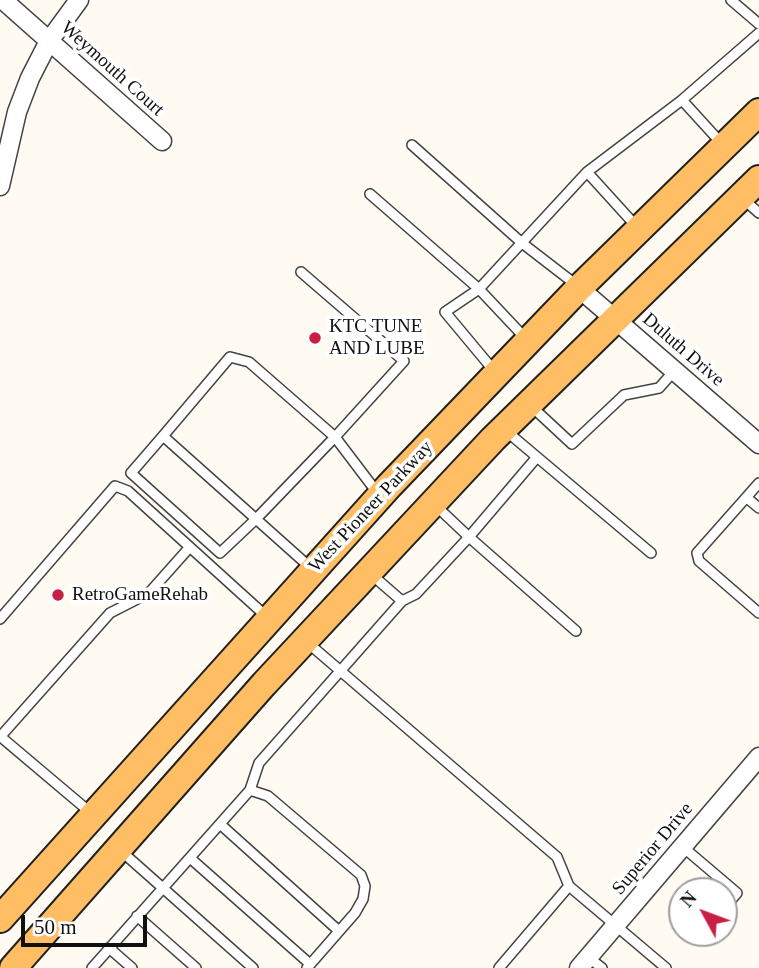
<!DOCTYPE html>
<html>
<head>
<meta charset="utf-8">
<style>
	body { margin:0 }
	#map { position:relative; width:759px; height:968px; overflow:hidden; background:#fffbf3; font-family:"Times New Roman",serif }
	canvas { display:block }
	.north { position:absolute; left:668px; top:877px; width:70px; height:70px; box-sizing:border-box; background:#fff; border:2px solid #9f9f9f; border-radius:50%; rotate:311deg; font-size:19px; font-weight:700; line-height:28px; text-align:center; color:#101010 }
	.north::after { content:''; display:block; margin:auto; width:24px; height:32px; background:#c91f45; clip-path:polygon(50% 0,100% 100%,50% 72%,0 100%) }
	.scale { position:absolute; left:21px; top:915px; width:126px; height:32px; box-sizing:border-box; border:4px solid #101010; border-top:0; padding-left:9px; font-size:21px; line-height:24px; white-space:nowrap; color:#101010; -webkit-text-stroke:5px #fff; paint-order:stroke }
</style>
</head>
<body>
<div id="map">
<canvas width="759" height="968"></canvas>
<div class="north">N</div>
<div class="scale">50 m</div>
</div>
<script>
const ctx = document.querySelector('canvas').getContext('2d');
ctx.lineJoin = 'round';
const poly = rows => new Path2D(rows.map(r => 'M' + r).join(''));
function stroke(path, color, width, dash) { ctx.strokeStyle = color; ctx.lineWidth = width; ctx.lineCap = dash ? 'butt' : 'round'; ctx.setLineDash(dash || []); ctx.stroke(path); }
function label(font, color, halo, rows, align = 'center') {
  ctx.font = font + ' "Times New Roman",serif'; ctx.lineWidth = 7; ctx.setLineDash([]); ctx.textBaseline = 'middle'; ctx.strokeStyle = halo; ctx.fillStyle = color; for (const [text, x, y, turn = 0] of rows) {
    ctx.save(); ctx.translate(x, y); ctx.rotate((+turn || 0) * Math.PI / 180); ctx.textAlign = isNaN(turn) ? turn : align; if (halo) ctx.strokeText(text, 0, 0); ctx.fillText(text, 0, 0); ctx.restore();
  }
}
const service = poly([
	[731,0,759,24],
	[682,100,723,145],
	[412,145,522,243,579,287],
	[587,172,636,226],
	[370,194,479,289,587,172,682,100,759,33],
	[742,198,759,213],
	[301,272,404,361,335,437,256,519,220,553,131,473,163,436,256,519,312,569],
	[495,372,445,312,479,289,527,340],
	[530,405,572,444,624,395,659,388,675,370],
	[505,430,537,457,469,537,576,631],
	[163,436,230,357,249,362,335,437,379,495],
	[537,457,651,553],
	[759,483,697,553,699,561,759,613],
	[747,498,759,508],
	[402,601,416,594,469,537,434,504],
	[0,619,115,486,128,491,267,617],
	[308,643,557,857,569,886,499,968],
	[0,737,110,613,149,593,189,548],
	[1,737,91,813],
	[250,790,268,796,361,875,365,886,363,899,355,913,307,968],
	[220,824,339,931],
	[683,847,737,893,724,908],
	[120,850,253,968],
	[190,858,310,964],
	[569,886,666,968],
	[137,916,196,968],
	[109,948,132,968],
	[588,957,602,968],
	[92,968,250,790,259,763,402,601,372,575]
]);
const minor = poly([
	[3,0,162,141],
	[0,186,17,112,30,78,49,41,79,0],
	[579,288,759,444],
	[579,968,759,757]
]);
const primary = poly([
	[0,919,389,486,579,288,759,112],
	[13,968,264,684,493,439,759,179]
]);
stroke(service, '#434343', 12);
stroke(minor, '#434343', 21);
stroke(primary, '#212121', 30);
stroke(service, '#fff', 9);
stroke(minor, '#fff', 18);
stroke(primary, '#ffbe63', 26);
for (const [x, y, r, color] of [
	[315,338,7,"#c91f45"],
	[58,595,7,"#c91f45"]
]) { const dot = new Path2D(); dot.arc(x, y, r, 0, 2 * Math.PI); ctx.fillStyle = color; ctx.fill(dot); stroke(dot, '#fff', 2.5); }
label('19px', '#101010', '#fff', [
	["Weymouth Court",112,69,42],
	["Duluth Drive",683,350,41],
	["West Pioneer Parkway",371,507,-47],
	["Superior Drive",653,849,-50]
]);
label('19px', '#101010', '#fff', [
	["KTC TUNE",329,327],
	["AND LUBE",329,349],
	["RetroGameRehab",72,595]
], 'left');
</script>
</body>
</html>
